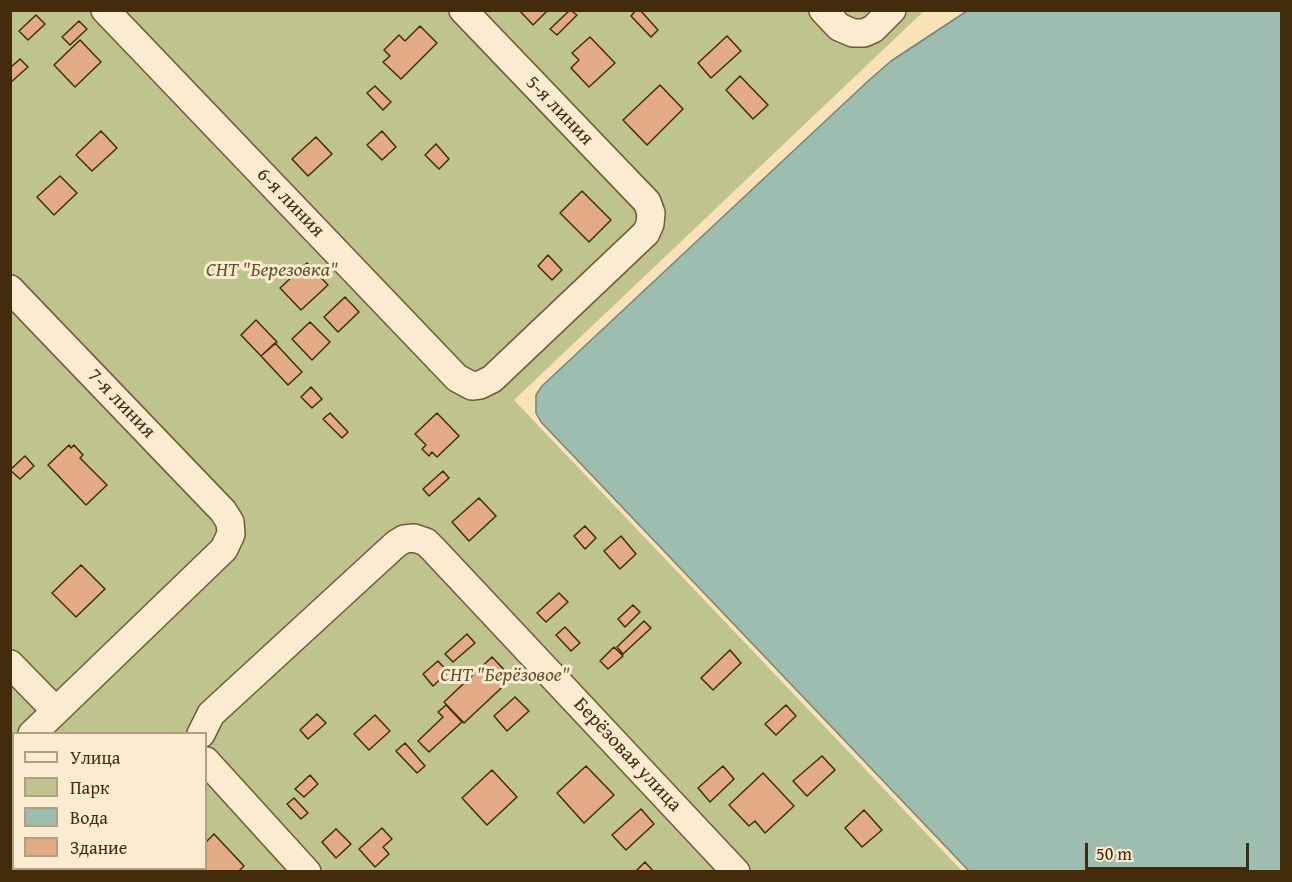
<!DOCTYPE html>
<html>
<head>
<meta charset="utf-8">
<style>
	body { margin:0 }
	#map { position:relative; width:1292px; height:882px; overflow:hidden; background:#f9e2b8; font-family:"Gentium Book Plus",serif }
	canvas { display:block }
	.frame { position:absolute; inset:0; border:12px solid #432c0b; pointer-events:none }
	.legend { position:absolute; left:12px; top:732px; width:195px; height:138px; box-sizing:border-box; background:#fbecd1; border:2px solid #b19f82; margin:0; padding:8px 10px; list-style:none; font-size:18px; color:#432c0b }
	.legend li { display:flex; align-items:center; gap:12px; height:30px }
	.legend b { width:30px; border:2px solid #b19f82 }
	.scale { position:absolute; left:1085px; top:843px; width:164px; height:27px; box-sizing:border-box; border:3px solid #432c0b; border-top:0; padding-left:8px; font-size:18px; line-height:21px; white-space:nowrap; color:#432c0b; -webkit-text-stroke:4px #fbecd1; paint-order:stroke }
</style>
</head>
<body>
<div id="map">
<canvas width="1292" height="882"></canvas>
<div class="frame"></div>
<ul class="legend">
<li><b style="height:8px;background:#fbecd1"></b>Улица</li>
<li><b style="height:16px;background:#bfc38e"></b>Парк</li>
<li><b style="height:16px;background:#9ebdb1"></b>Вода</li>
<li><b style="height:16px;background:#e2ab85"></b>Здание</li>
</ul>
<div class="scale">50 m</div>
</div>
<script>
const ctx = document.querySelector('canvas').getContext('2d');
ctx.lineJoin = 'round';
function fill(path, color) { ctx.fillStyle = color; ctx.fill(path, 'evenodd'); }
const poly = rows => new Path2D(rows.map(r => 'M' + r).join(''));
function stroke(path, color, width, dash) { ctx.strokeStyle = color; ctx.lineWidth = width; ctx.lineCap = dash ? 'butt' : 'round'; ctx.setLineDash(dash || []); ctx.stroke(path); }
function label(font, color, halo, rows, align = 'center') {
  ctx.font = font + ' "Gentium Book Plus",serif'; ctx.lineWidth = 6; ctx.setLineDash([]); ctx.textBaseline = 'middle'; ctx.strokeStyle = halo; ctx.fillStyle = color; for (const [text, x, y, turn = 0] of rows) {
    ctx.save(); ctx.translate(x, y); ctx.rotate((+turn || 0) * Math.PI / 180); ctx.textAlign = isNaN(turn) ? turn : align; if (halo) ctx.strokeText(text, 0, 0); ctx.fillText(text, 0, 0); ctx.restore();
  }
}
fill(poly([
	[10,11,924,11,514,400,962,871,11,871],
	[14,734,206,734,206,868,14,868]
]), '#bfc38e');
const water = poly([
	[967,11,1281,11,1281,871,969,871,541,422,536,413,536,395,542,386,867,82,891,61,967,11]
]);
fill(water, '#9ebdb1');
stroke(water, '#7a836f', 1.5);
const building = poly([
	[519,10,548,10,533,25,519,10],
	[570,10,577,15,557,35,550,29,570,10],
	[636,10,640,10,658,30,651,37,631,16,636,10],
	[36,15,45,24,28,40,19,31,36,15],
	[79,21,87,29,70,45,62,37,79,21],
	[420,26,437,43,401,79,383,62,390,56,384,50,399,35,405,41,420,26],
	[727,36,741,51,711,78,698,63,727,36],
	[590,37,615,63,589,87,571,68,579,60,572,53,590,37],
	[80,40,101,62,75,87,54,65,80,40],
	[20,59,28,67,10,83,10,68,20,59],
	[740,76,768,105,753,119,726,90,740,76],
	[660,85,683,109,647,145,623,120,660,85],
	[375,86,391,102,383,110,367,93,375,86],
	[101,131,117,148,92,171,76,155,101,131],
	[382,131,396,147,382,160,367,145,382,131],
	[316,137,332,154,308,176,292,159,316,137],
	[436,144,449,159,439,169,425,155,436,144],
	[60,176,77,193,54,215,37,197,60,176],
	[582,191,611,220,589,242,560,213,582,191],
	[548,255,562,270,552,280,538,266,548,255],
	[307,263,328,285,301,310,280,288,307,263],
	[345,297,359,312,338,332,324,317,345,297],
	[256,320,277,342,261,356,241,335,256,320],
	[310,322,330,342,312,360,292,339,310,322],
	[275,343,302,372,288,385,261,356,275,343],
	[311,387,322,399,312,408,301,397,311,387],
	[330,413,348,432,342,438,323,419,330,413],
	[437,413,459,436,437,457,432,452,429,456,422,449,426,445,415,434,437,413],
	[69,445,71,448,74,445,83,455,80,458,107,485,86,505,48,465,69,445],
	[25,456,34,466,20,479,10,470,25,456],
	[443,471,449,478,429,496,423,489,443,471],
	[479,498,496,516,469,541,452,522,479,498],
	[585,526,596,538,585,549,574,536,585,526],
	[621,536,636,554,620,569,604,551,621,536],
	[81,565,105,589,76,617,52,593,81,565],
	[559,593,568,602,546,622,537,613,559,593],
	[633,605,640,612,625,627,618,619,633,605],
	[644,621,651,628,623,654,617,647,644,621],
	[565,627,580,643,571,651,556,635,565,627],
	[467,634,475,643,453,662,445,654,467,634],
	[614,647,623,656,608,669,600,661,614,647],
	[730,650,741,663,713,690,701,678,730,650],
	[492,657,512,678,464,723,444,702,492,657],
	[438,661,448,672,433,686,423,674,438,661],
	[515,697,529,711,507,731,494,716,515,697],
	[446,705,462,722,429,752,418,741,443,717,438,712,446,705],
	[786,705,796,716,776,735,765,724,786,705],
	[317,714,326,723,308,739,300,730,317,714],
	[375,715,390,731,369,750,354,734,375,715],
	[405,743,425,766,417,773,396,751,405,743],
	[822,756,835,770,807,796,793,781,822,756],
	[586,766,614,795,584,823,557,793,586,766],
	[723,766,734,779,710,802,698,788,723,766],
	[492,770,517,797,487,825,462,798,492,770],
	[763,773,794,806,765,833,755,821,749,826,729,805,763,773],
	[310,775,318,784,304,797,295,789,310,775],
	[294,798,308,813,301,819,287,804,294,798],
	[641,809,654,824,626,850,612,835,641,809],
	[864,810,882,830,862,847,845,828,864,810],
	[382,828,392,839,383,847,389,854,375,867,359,849,382,828],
	[336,829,351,844,336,858,322,842,336,829],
	[214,834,244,866,238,872,195,872,192,868,206,868,206,842,214,834],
	[645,862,654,872,635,872,645,862]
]);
fill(building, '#e2ab85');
stroke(building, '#432c0b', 1.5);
const minor = poly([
	[105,10,457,378,472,386,480,385,492,379,646,233,650,224,651,213,647,202,463,10],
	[823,10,839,27,853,33,864,33,873,29,892,10],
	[10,289,223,511,230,522,231,534,224,549,32,734],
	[10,664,56,711],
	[201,734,211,714,396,544,404,539,414,538,426,542,434,550,736,872],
	[10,754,14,751],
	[206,761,307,872]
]);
stroke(minor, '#705a36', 30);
stroke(minor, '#fbecd1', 27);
label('20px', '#432c0b', '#fbecd1', [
	["5-я линия",559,111,46],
	["6-я линия",290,203,46],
	["7-я линия",121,404,46],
	["Берёзовая улица",627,755,47]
]);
label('italic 20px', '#62522c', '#fbecd1', [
	["СНТ \"Березовка\"",272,271],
	["СНТ \"Берёзовое\"",505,676]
]);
</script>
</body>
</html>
